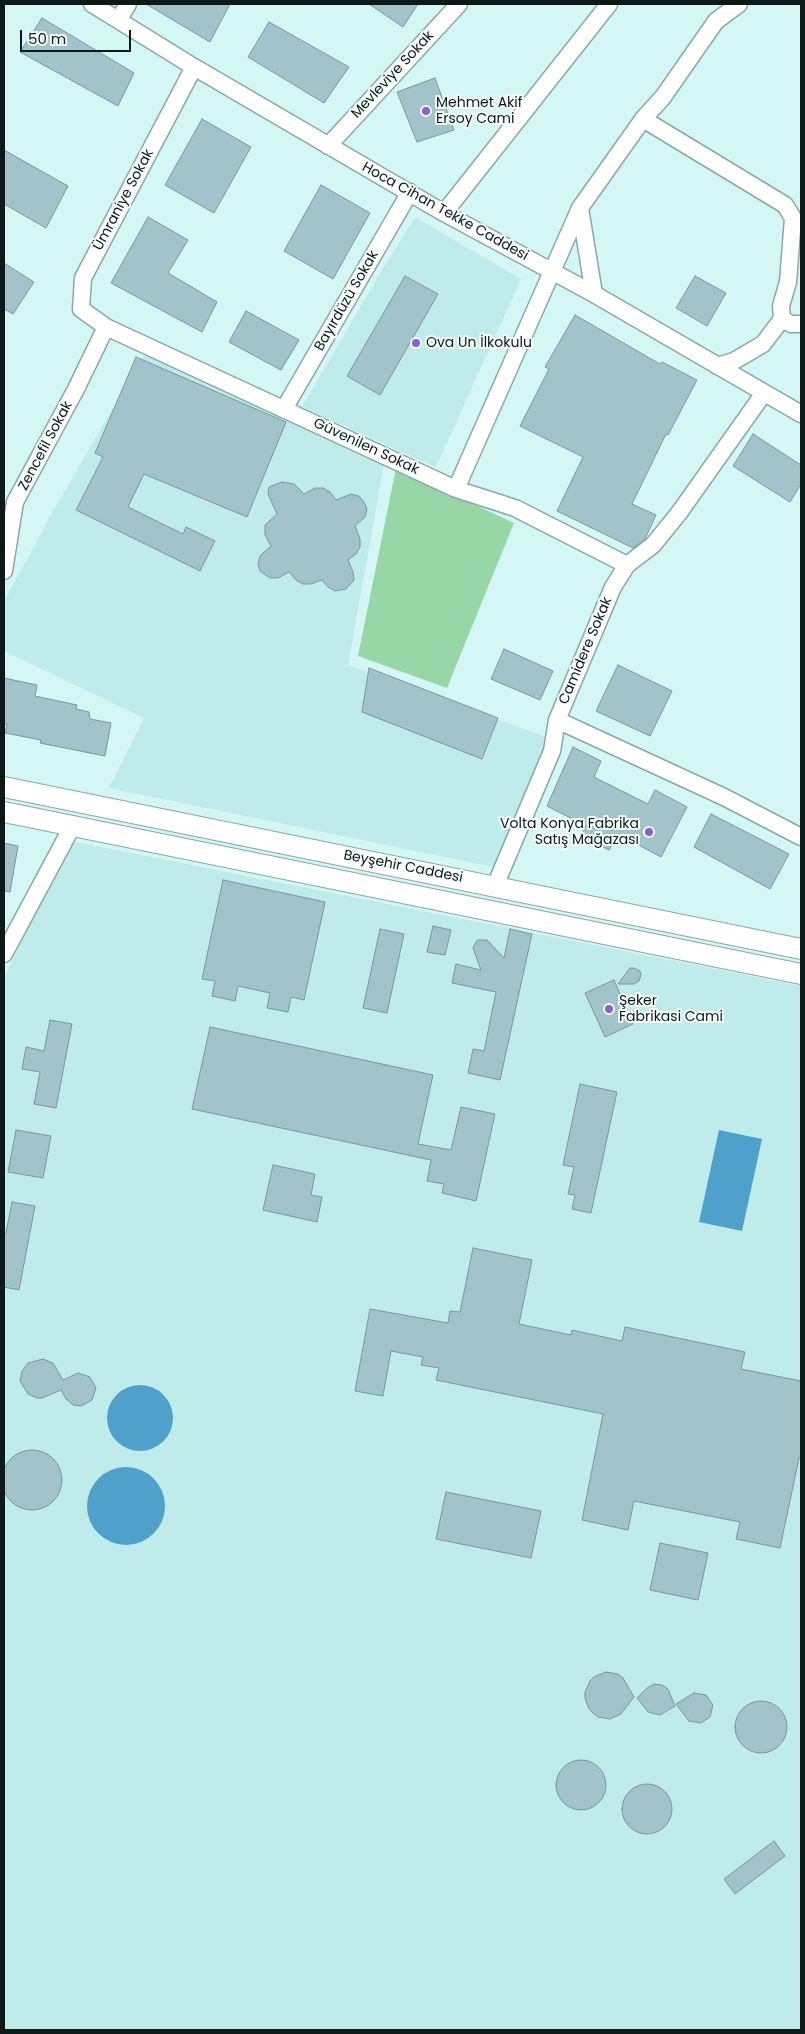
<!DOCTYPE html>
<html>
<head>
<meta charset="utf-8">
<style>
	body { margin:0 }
	#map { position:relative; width:805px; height:2034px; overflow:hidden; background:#d4f7f5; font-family:Poppins,sans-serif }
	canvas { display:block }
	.frame { position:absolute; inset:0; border:5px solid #0c1918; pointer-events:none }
	.scale { position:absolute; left:20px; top:30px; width:111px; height:22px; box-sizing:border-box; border:2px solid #0c1918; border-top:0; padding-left:6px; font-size:15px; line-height:18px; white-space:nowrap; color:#0c1918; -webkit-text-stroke:4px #f7fefd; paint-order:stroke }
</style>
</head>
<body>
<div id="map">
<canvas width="805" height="2034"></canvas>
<div class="frame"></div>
<div class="scale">50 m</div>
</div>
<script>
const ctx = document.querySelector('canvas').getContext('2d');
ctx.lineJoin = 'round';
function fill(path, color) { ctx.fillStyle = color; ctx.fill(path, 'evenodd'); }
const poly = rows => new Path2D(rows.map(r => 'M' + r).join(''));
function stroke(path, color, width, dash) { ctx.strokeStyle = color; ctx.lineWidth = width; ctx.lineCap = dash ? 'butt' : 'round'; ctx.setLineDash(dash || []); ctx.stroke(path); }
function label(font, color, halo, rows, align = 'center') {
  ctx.font = font + ' Poppins,sans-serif'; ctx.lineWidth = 4; ctx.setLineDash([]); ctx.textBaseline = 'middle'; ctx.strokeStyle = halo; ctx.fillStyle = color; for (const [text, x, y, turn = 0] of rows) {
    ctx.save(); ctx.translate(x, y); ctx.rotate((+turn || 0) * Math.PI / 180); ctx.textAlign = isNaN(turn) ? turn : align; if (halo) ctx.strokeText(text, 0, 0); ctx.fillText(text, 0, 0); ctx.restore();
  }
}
fill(poly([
	[415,217,521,279,436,467,302,407,382,270],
	[147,350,384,465,348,665,560,742,498,868,109,788,144,718,4,651,4,601,56,506],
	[70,841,801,986,801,2030,4,2030,4,978]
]), '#bfecea');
fill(poly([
	[396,468,514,523,447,688,358,656]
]), '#97d7a7');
fill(poly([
	[719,1130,762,1139,742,1231,699,1222],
	'107 1418a33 33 0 1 1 66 0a33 33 0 1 1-66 0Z',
	'87 1506a39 39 0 1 1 78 0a39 39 0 1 1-78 0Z'
]), '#4fa1cb');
const building = poly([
	[146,4,230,4,210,42,146,4],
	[369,4,418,4,403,27,369,4],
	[42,18,134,73,118,106,20,52,42,18],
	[269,22,349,67,324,103,248,57,269,22],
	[435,78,454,130,417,142,397,92,435,78],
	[202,119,251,147,214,213,165,185,202,119],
	[4,150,68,186,46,228,4,204,4,150],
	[321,185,370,213,333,279,284,251,321,185],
	[148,217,188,240,168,273,217,302,202,332,111,283,148,217],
	[4,263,34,282,13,314,4,309,4,263],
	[405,276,438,294,380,395,347,376,405,276],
	[695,276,726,293,707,326,676,308,695,276],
	[246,311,299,340,281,370,229,342,246,311],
	[575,315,660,364,662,362,697,380,668,435,666,434,632,504,656,515,645,539,633,548,557,511,583,457,520,426,549,369,545,367,575,315],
	[136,357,286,422,247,517,144,474,128,507,183,534,186,527,215,541,200,571,76,510,103,457,95,453,136,357],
	[753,434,801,465,801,484,790,502,733,466,753,434],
	[282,482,294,484,304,494,315,488,323,488,330,492,336,500,351,494,359,496,364,502,367,509,365,517,355,526,360,539,360,547,356,554,348,560,353,572,354,580,346,589,335,591,328,587,322,580,311,584,303,584,296,580,289,572,278,578,270,578,260,571,258,564,260,556,271,546,265,535,265,525,277,514,268,494,269,487,282,482],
	[504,649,553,671,540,700,491,679,504,649],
	[618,665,672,691,650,736,596,711,618,665],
	[369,668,498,718,482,759,362,712,369,668],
	[4,678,37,685,35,696,77,705,76,709,89,712,90,719,111,723,105,756,40,743,41,740,5,733,7,724,4,724,4,678],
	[573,747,601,761,594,777,648,804,655,790,687,807,661,857,618,834,609,850,581,836,586,826,547,806,573,747],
	[711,814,789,854,770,889,694,847,711,814],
	[4,843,18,846,10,892,4,891,4,843],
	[223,880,325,902,304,1000,291,997,288,1012,267,1008,270,993,238,986,235,1001,212,996,215,981,202,979,223,880],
	[433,926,451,930,445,955,427,952,433,926],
	[380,929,404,934,387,1013,363,1008,380,929],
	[510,929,532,934,500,1080,468,1073,473,1049,484,1051,496,992,452,983,456,964,481,970,473,948,477,940,487,940,504,958,510,929],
	[630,968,634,968,640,971,641,975,639,981,634,984,618,984,630,968],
	[614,980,633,1024,605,1037,585,993,614,980],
	[50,1020,72,1024,56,1108,34,1104,40,1072,22,1069,26,1047,44,1051,50,1020],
	[210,1027,433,1075,418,1144,451,1150,461,1107,495,1114,476,1201,442,1193,444,1184,427,1181,431,1160,192,1109,210,1027],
	[580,1084,617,1092,591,1213,572,1209,575,1195,568,1194,574,1167,563,1165,580,1084],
	[16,1130,51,1136,43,1178,8,1172,16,1130],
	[273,1165,315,1174,311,1195,322,1197,317,1222,263,1210,273,1165],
	[12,1202,35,1206,19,1290,4,1287,4,1233,6,1233,12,1202],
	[473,1248,532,1260,519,1324,571,1335,572,1330,622,1341,625,1327,745,1352,741,1369,801,1381,801,1458,799,1458,780,1548,736,1539,740,1522,634,1501,628,1530,582,1520,603,1414,436,1380,439,1368,421,1365,423,1357,391,1351,383,1396,355,1391,370,1309,448,1323,450,1311,460,1312,473,1248],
	[43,1359,53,1363,63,1380,78,1373,90,1377,96,1388,92,1400,81,1406,73,1405,66,1399,61,1390,42,1398,37,1398,28,1394,20,1381,22,1371,28,1363,43,1359],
	'2 1480a30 30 0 1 1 60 0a30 30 0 1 1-60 0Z',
	[446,1492,541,1511,531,1558,436,1539,446,1492],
	[660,1543,708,1553,698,1600,650,1590,660,1543],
	[606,1672,618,1674,623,1678,634,1697,621,1714,610,1719,598,1717,593,1713,589,1709,585,1698,585,1692,590,1681,594,1677,606,1672],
	[654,1684,662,1685,668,1689,675,1706,660,1715,648,1712,637,1698,647,1688,654,1684],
	[694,1693,706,1695,713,1705,710,1717,701,1723,689,1721,676,1704,694,1693],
	'735 1727a26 26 0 1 1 52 0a26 26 0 1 1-52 0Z',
	'556 1785a25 25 0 1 1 50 0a25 25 0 1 1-50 0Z',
	'622 1809a25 25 0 1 1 50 0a25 25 0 1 1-50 0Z',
	[774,1841,785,1856,735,1894,724,1879,774,1841]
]);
fill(building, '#a2c3ca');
stroke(building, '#78989f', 1);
const minor = poly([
	[92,4,194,67,444,213,594,294,801,414],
	[119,19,128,4],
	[194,67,83,278,81,309,106,327,456,489,515,508,627,565],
	[643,119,785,205,793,218,788,282,781,306,782,319,791,324,801,324],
	[328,146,459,4],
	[580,208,594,294],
	[444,213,609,4],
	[717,366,734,361,763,344,782,319],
	[764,393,679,513,653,545,627,565,613,587,557,720,724,797,801,837],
	[284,409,410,192],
	[456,489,580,208,643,119,663,97,716,21,739,4],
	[4,571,15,502,76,389,106,327],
	[495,886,552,751,557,720],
	[4,954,73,825]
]);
const major = poly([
	[4,787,801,949],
	[4,812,801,974]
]);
stroke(minor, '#88a9a8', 19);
stroke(major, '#88a9a8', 22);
stroke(minor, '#fff', 16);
stroke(major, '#fff', 20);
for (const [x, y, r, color] of [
	[426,111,5,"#865fda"],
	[416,343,5,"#865fda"],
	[649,832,5,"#865fda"],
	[609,1009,5,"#865fda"]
]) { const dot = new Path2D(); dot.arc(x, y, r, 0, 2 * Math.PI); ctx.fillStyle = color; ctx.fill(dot); stroke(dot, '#f7fefd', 2); }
label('14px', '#0c1918', '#f7fefd', [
	["Mevleviye Sokak",393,75,-47],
	["Ümraniye Sokak",124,200,-62],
	["Hoca Cihan Tekke Caddesi",445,212,29],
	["Bayırdüzü Sokak",347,301,-60],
	["Zencefil Sokak",46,446,-62],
	["Güvenilen Sokak",366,447,25],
	["Camidere Sokak",586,651,-67],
	["Beyşehir Caddesi",403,867,11]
]);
label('14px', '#0c1918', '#f7fefd', [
	["Mehmet Akif",436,103],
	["Ersoy Cami",436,119],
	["Ova Un İlkokulu",426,343],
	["Volta Konya Fabrika",639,824,"right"],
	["Satış Mağazası",639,840,"right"],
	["Şeker",619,1001],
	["Fabrikasi Cami",619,1017]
], 'left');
</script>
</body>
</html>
